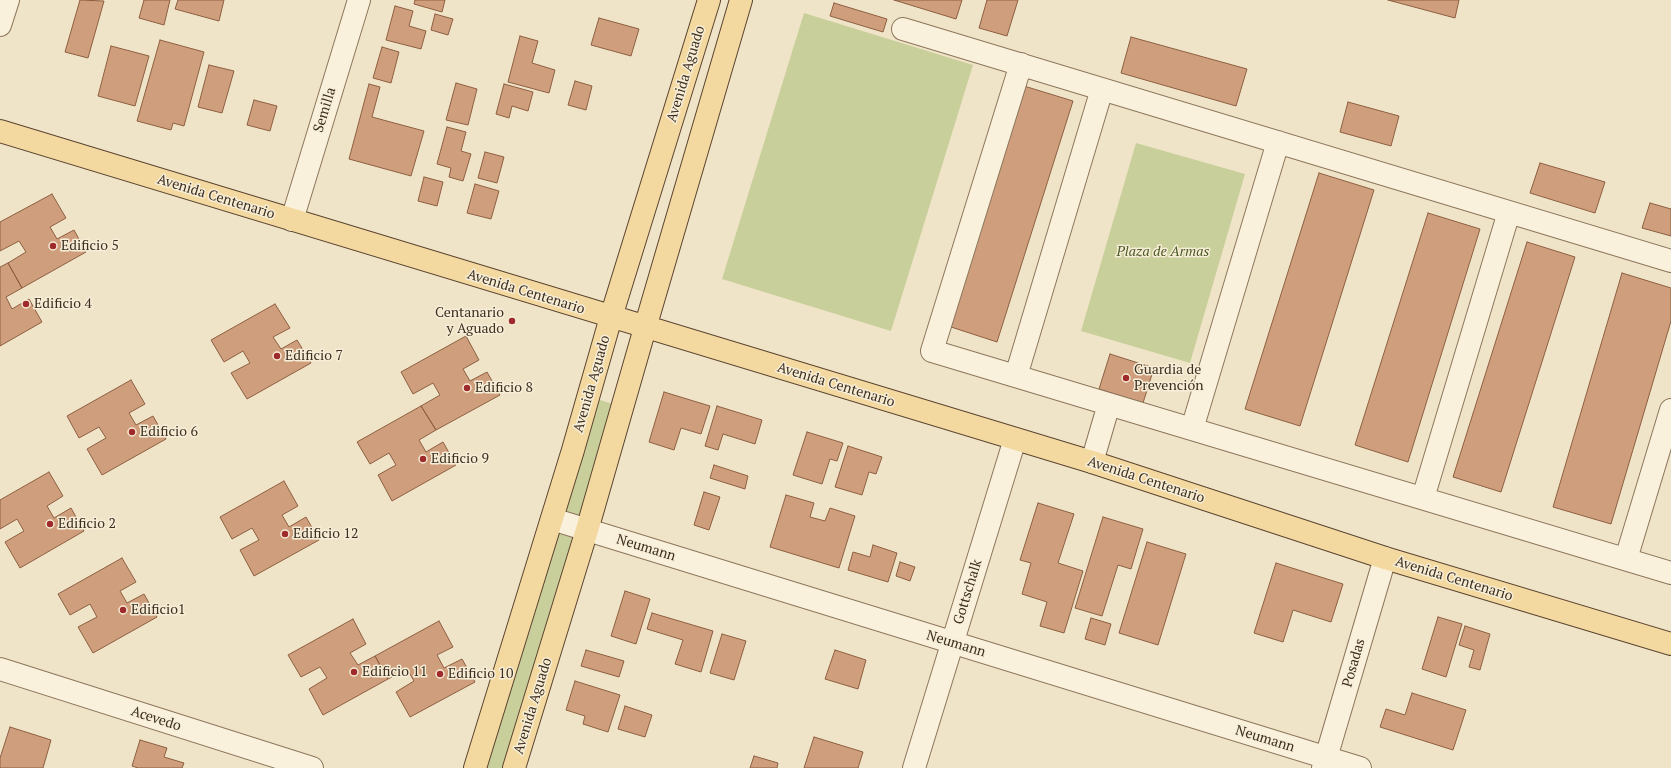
<!DOCTYPE html>
<html>
<head>
<meta charset="utf-8">
<style>
	body { margin:0 }
	canvas { display:block; background:#f0e4c8 }
</style>
</head>
<body>
<canvas width="1671" height="768"></canvas>
<script>
const ctx = document.querySelector('canvas').getContext('2d');
ctx.lineJoin = 'round';
function fill(path, color) { ctx.fillStyle = color; ctx.fill(path, 'evenodd'); }
const poly = rows => new Path2D(rows.map(r => 'M' + r).join(''));
function stroke(path, color, width, dash) { ctx.strokeStyle = color; ctx.lineWidth = width; ctx.lineCap = dash ? 'butt' : 'round'; ctx.setLineDash(dash || []); ctx.stroke(path); }
function label(font, color, halo, rows, align = 'center') {
  ctx.font = font + ' "PT Serif",serif'; ctx.lineWidth = 3; ctx.setLineDash([]); ctx.textBaseline = 'middle'; ctx.strokeStyle = halo; ctx.fillStyle = color; for (const [text, x, y, turn = 0] of rows) {
    ctx.save(); ctx.translate(x, y); ctx.rotate((+turn || 0) * Math.PI / 180); ctx.textAlign = isNaN(turn) ? turn : align; if (halo) ctx.strokeText(text, 0, 0); ctx.fillText(text, 0, 0); ctx.restore();
  }
}
fill(poly([
	[804,13,973,65,891,331,722,279],
	[1136,143,1245,174,1190,363,1081,331],
	[597,399,616,405,505,768,479,768]
]), '#c9cf9b');
const building = poly([
	[80,0,104,1,88,58,65,52,80,0],
	[144,0,170,0,164,25,139,18,144,0],
	[178,0,224,0,219,21,175,9,178,0],
	[415,0,445,0,442,12,414,4,415,0],
	[894,0,962,0,956,19,894,0],
	[987,0,1018,0,1007,36,979,28,987,0],
	[1388,0,1459,0,1455,18,1388,0],
	[834,3,887,19,883,32,830,16,834,3],
	[395,6,413,11,409,26,426,31,421,49,386,40,395,6],
	[435,14,453,19,448,35,431,30,435,14],
	[599,18,639,29,631,56,591,45,599,18],
	[520,36,538,41,532,63,555,70,549,93,508,82,520,36],
	[1131,37,1247,69,1236,106,1121,73,1131,37],
	[160,40,204,52,184,126,173,123,171,130,137,121,160,40],
	[111,46,149,56,135,106,98,96,111,46],
	[382,47,399,52,391,83,373,78,382,47],
	[209,65,234,71,222,113,198,107,209,65],
	[575,81,592,86,586,110,568,105,575,81],
	[456,83,477,89,468,125,446,120,456,83],
	[369,84,380,87,372,117,424,131,411,176,349,159,369,84],
	[504,84,533,92,528,111,512,106,509,118,496,114,504,84],
	[1024,86,1073,101,997,342,948,326,1024,86],
	[254,100,277,106,270,131,247,125,254,100],
	[1348,102,1399,116,1391,146,1340,132,1348,102],
	[447,127,466,132,461,151,471,154,463,181,449,177,451,168,437,164,447,127],
	[485,152,504,157,497,183,478,178,485,152],
	[1540,163,1605,182,1595,213,1530,193,1540,163],
	[1319,173,1374,190,1300,426,1245,409,1319,173],
	[424,177,443,182,437,206,418,201,424,177],
	[475,184,499,191,491,219,467,213,475,184],
	[52,194,66,218,50,227,57,239,74,230,86,252,22,288,8,263,26,252,19,241,0,251,0,222,52,194],
	[1650,203,1671,209,1671,236,1642,228,1650,203],
	[1428,213,1480,229,1408,462,1355,445,1428,213],
	[1527,242,1575,257,1501,492,1453,477,1527,242],
	[8,263,22,288,6,297,12,309,29,299,42,322,0,346,0,267,8,263],
	[1622,273,1671,288,1671,321,1611,524,1553,507,1622,273],
	[275,304,290,328,273,337,281,349,297,340,311,363,247,399,231,373,250,363,243,351,224,362,211,340,275,304],
	[466,336,479,360,463,369,470,381,487,372,500,395,436,430,421,406,440,395,433,383,413,394,401,372,466,336],
	[1110,354,1154,368,1143,403,1099,389,1110,354],
	[131,380,145,404,129,413,136,425,153,416,166,439,102,475,87,449,106,438,99,427,79,438,67,416,131,380],
	[664,392,710,406,701,434,681,428,674,450,649,442,664,392],
	[421,406,436,430,419,440,426,452,443,442,456,465,392,501,378,475,396,465,389,453,370,464,357,442,421,406],
	[717,406,762,420,755,444,723,434,718,450,705,446,717,406],
	[807,432,843,443,837,461,830,459,822,484,793,475,807,432],
	[848,446,882,457,876,474,869,472,862,495,835,487,848,446],
	[714,465,748,476,745,489,710,478,714,465],
	[49,472,63,496,47,506,54,518,71,508,84,531,20,568,5,542,24,531,17,519,0,529,0,500,49,472],
	[284,481,298,506,282,515,289,527,306,517,319,540,254,576,240,550,259,540,252,528,232,539,220,517,284,481],
	[704,492,720,497,709,530,694,525,704,492],
	[786,495,814,503,810,517,825,521,830,508,855,516,839,568,770,547,786,495],
	[1038,503,1074,514,1058,563,1083,571,1064,633,1040,626,1047,602,1022,594,1031,563,1020,560,1038,503],
	[1103,517,1143,529,1131,569,1118,565,1102,616,1075,608,1103,517],
	[1147,542,1186,554,1158,645,1119,633,1147,542],
	[873,545,897,553,888,582,848,570,853,552,870,557,873,545],
	[122,558,136,582,120,591,127,603,144,594,157,617,93,653,78,627,97,617,90,604,70,615,58,594,122,558],
	[900,562,915,567,910,581,896,576,900,562],
	[1276,563,1343,584,1331,622,1293,610,1283,642,1254,633,1276,563],
	[625,591,650,599,636,644,611,636,625,591],
	[652,613,713,631,701,672,675,664,683,640,647,629,652,613],
	[1438,617,1462,624,1446,677,1422,669,1438,617],
	[1091,618,1111,624,1105,645,1085,639,1091,618],
	[353,619,366,644,350,653,358,665,375,656,388,679,323,715,309,689,327,678,320,667,301,677,288,655,353,619],
	[439,621,453,647,437,655,444,668,462,659,475,682,410,717,396,692,414,681,407,669,388,679,375,656,439,621],
	[1465,626,1490,634,1480,670,1469,667,1474,650,1459,645,1465,626],
	[722,634,746,641,734,680,710,673,722,634],
	[586,650,624,661,619,677,581,666,586,650],
	[835,650,866,660,858,689,825,679,835,650],
	[575,681,620,695,608,732,583,724,585,716,566,710,575,681],
	[1412,693,1466,710,1453,750,1380,727,1386,709,1405,715,1412,693],
	[625,706,652,715,645,737,618,729,625,706],
	[10,727,51,740,43,768,0,768,0,758,10,727],
	[814,737,863,752,858,768,804,768,814,737],
	[140,740,167,748,164,757,184,763,182,768,138,768,132,766,140,740],
	[754,756,778,763,777,768,750,768,754,756]
]);
fill(building, '#cf9f7d');
stroke(building, '#8d5f41', 1);
const minor = poly([
	[0,25,8,0],
	[903,29,1671,261],
	[1021,64,932,351,1671,573],
	[292,220,359,0],
	[1016,376,1102,89],
	[1192,429,1278,142],
	[1092,462,1109,404],
	[1423,498,1509,212],
	[552,519,1360,768],
	[1626,559,1671,410],
	[0,669,312,768],
	[914,768,1015,439],
	[1323,768,1385,558]
]);
const major = poly([
	[0,131,1092,462,1385,558,1671,644],
	[475,768,573,450,611,317,709,0],
	[514,768,587,530,645,328,741,0]
]);
stroke(minor, '#8d765c', 24);
stroke(major, '#5b4430', 24);
stroke(minor, '#faf1dc', 22);
stroke(major, '#f3d9a0', 22);
for (const [x, y, r, color] of [
	[53,246,4,"#9e2a2b"],
	[26,304,4,"#9e2a2b"],
	[512,321,4,"#9e2a2b"],
	[277,356,4,"#9e2a2b"],
	[1126,378,4,"#9e2a2b"],
	[467,388,4,"#9e2a2b"],
	[132,432,4,"#9e2a2b"],
	[423,459,4,"#9e2a2b"],
	[50,524,4,"#9e2a2b"],
	[285,534,4,"#9e2a2b"],
	[123,610,4,"#9e2a2b"],
	[354,672,4,"#9e2a2b"],
	[440,674,4,"#9e2a2b"]
]) { const dot = new Path2D(); dot.arc(x, y, r, 0, 2 * Math.PI); ctx.fillStyle = color; ctx.fill(dot); stroke(dot, '#f7eed8', 1.5); }
label('14px', '#3d2e20', '#f7eed8', [
	["Avenida Aguado",686,74,-73],
	["Semilla",325,110,-73],
	["Avenida Centenario",216,197,17],
	["Avenida Centenario",526,292,17],
	["Avenida Aguado",592,384,-74],
	["Avenida Centenario",836,385,17],
	["Avenida Centenario",1146,480,18],
	["Neumann",646,548,17],
	["Avenida Centenario",1454,579,17],
	["Gottschalk",968,592,-73],
	["Neumann",956,644,17],
	["Posadas",1354,663,-74],
	["Avenida Aguado",533,706,-73],
	["Acevedo",156,719,18],
	["Neumann",1265,739,17]
]);
label('14px', '#3d2e20', '#f7eed8', [
	["Edificio 5",61,246],
	["Edificio 4",34,304],
	["Centanario",504,313,"right"],
	["y Aguado",504,329,"right"],
	["Edificio 7",285,356],
	["Guardia de",1134,370],
	["Prevención",1134,386],
	["Edificio 8",475,388],
	["Edificio 6",140,432],
	["Edificio 9",431,459],
	["Edificio 2",58,524],
	["Edificio 12",293,534],
	["Edificio1",131,610],
	["Edificio 11",362,672],
	["Edificio 10",448,674]
], 'left');
label('italic 14px', '#4d5a26', '#f7eed8', [
	["Plaza de Armas",1163,252]
]);
</script>
</body>
</html>
